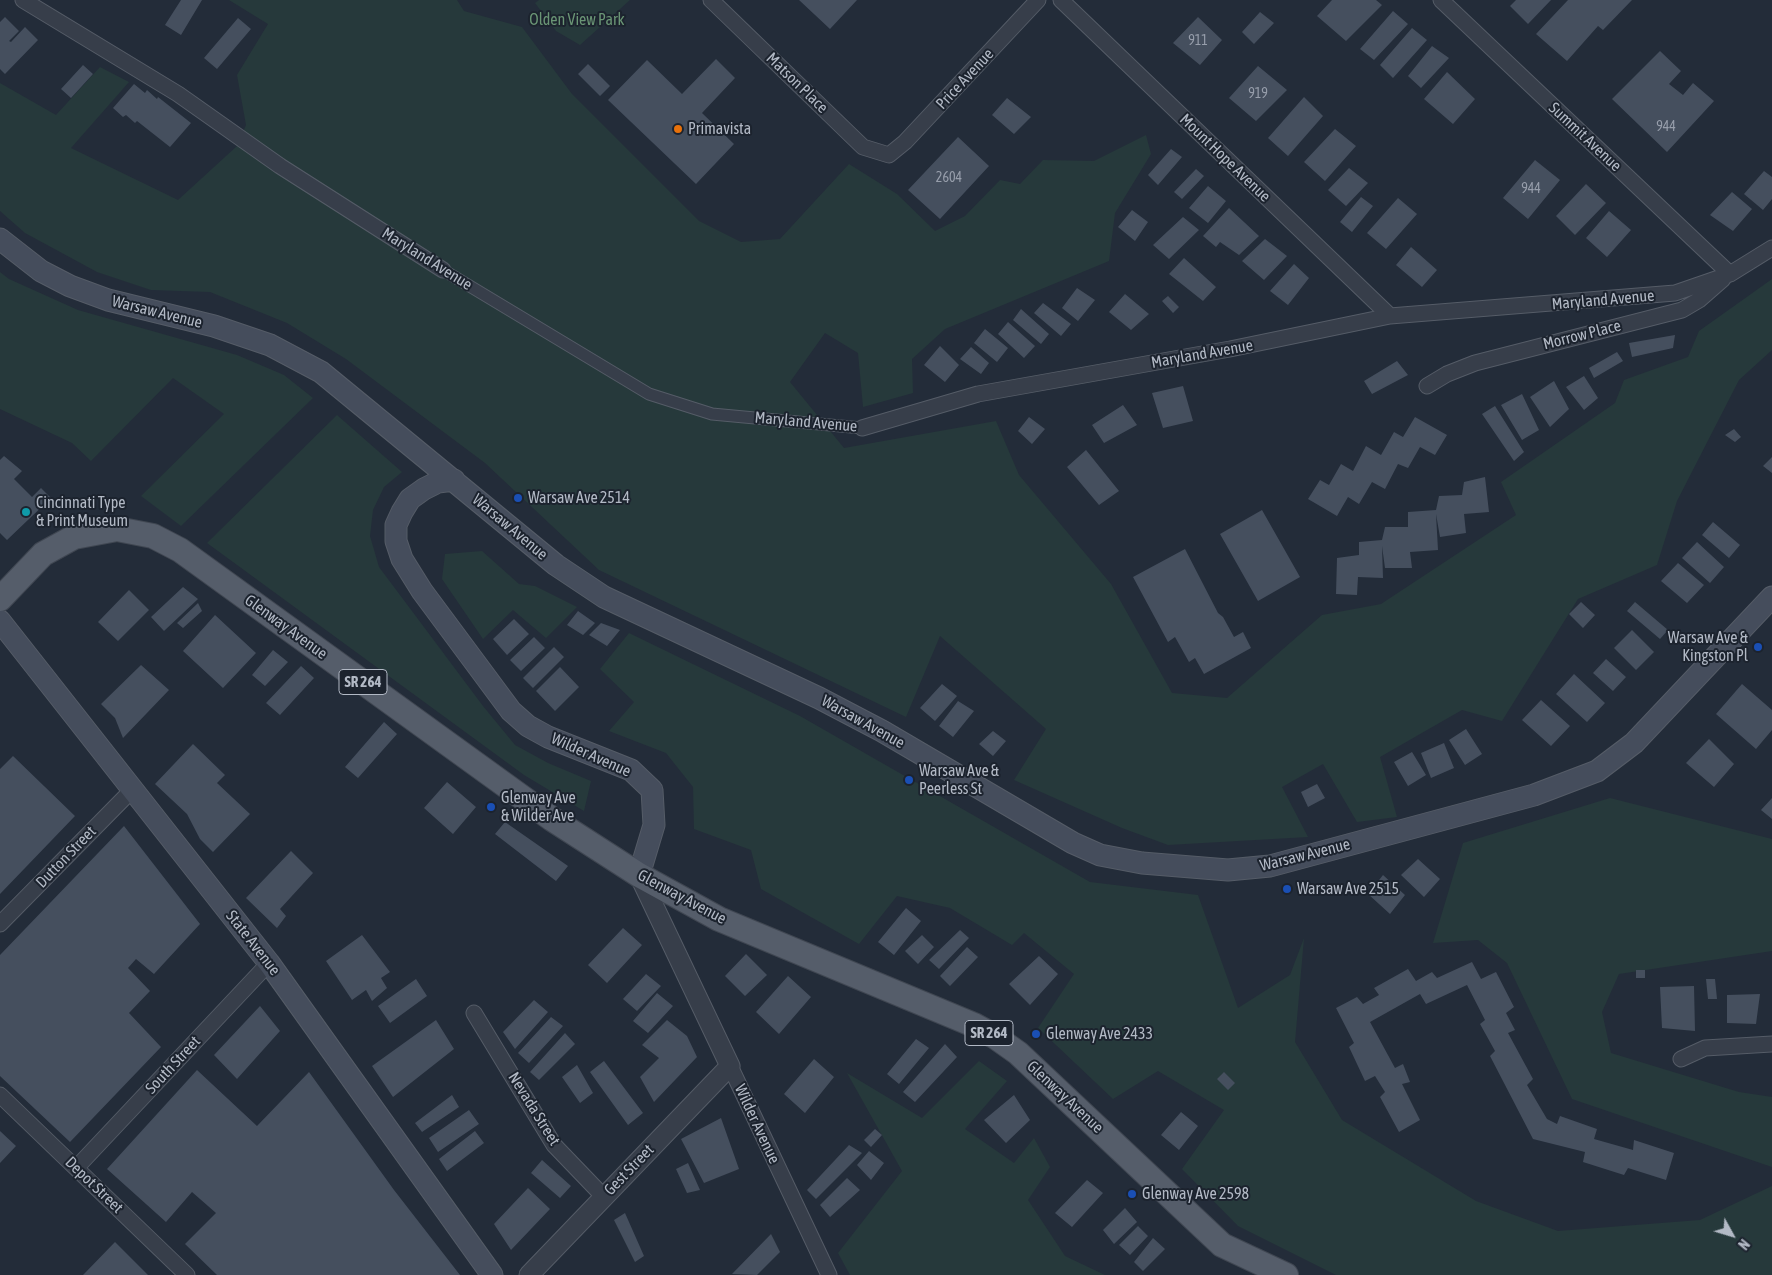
<!DOCTYPE html>
<html>
<head>
<meta charset="utf-8">
<style>
	body { margin:0 }
	#map { position:relative; width:1772px; height:1275px; overflow:hidden; background:#232c39; font-family:"Asap Condensed",sans-serif }
	canvas { display:block }
	.north { position:absolute; left:1707px; top:1210px; width:50px; height:50px; -webkit-text-stroke:4px #1c232e; paint-order:stroke; rotate:129deg; font-size:14px; font-weight:700; line-height:20px; text-align:center; color:#b2b9c5 }
	.north::after { content:''; display:block; margin:auto; width:18px; height:22px; background:#b2b9c5; clip-path:polygon(50% 0,100% 100%,50% 72%,0 100%) }
</style>
</head>
<body>
<div id="map">
<canvas width="1772" height="1275"></canvas>
<div class="north">N</div>
</div>
<script>
const ctx = document.querySelector('canvas').getContext('2d');
ctx.lineJoin = 'round';
function fill(path, color) { ctx.fillStyle = color; ctx.fill(path, 'evenodd'); }
const poly = rows => new Path2D(rows.map(r => 'M' + r).join(''));
function stroke(path, color, width, dash) { ctx.strokeStyle = color; ctx.lineWidth = width; ctx.lineCap = dash ? 'butt' : 'round'; ctx.setLineDash(dash || []); ctx.stroke(path); }
function label(font, color, halo, rows, align = 'center') {
  ctx.font = font + ' "Asap Condensed",sans-serif'; ctx.lineWidth = 4; ctx.setLineDash([]); ctx.textBaseline = 'middle'; ctx.strokeStyle = halo; ctx.fillStyle = color; for (const [text, x, y, turn = 0] of rows) {
    ctx.save(); ctx.translate(x, y); ctx.rotate((+turn || 0) * Math.PI / 180); ctx.textAlign = isNaN(turn) ? turn : align; if (halo) ctx.strokeText(text, 0, 0); ctx.fillText(text, 0, 0); ctx.restore();
  }
}
fill(poly([
	[229,0,457,0,464,11,522,27,572,94,699,221,741,242,780,239,849,164,897,194,935,231,965,216,1000,180,1020,184,1043,160,1094,161,1146,135,1151,154,1115,213,1109,261,945,329,912,359,913,393,863,407,858,353,825,333,790,382,844,448,996,421,1019,475,1111,584,1172,693,1227,698,1322,615,1381,604,1516,515,1501,482,1615,403,1624,380,1688,357,1699,331,1772,279,1772,350,1739,380,1677,501,1657,565,1578,599,1502,721,1462,710,1380,757,1397,817,1357,822,1323,764,1282,787,1308,837,1168,845,1122,828,1014,780,1046,729,940,636,906,717,599,570,485,463,346,359,287,323,210,292,151,290,97,272,25,233,0,211,0,83,56,115,100,67,129,82,71,148,178,200,237,146,246,125,237,75,268,24],
	[539,0,630,0,580,45,556,31,535,3],
	[0,272,9,279,78,310,237,355,284,375,313,398,181,526,141,496,224,414,173,378,91,461,72,443,0,409],
	[337,415,402,472,384,487,373,510,370,536,379,567,483,706,515,745,548,763,591,781,584,811,524,775,207,543],
	[482,551,519,584,535,586,577,607,546,638,513,610,483,639,442,579,445,554],
	[629,633,800,716,1090,882,1198,895,1238,1008,1290,975,1304,938,1295,1042,1342,1120,1476,1201,1558,1231,1700,1220,1772,1186,1772,1275,1336,1275,1238,1226,1182,1169,1224,1110,1158,1071,1113,1099,1038,1028,1074,974,1024,933,1012,945,950,908,897,896,859,944,761,889,751,850,694,829,693,787,666,753,609,731,634,702,600,669],
	[1610,798,1772,839,1772,951,1619,974,1602,1012,1611,1053,1739,1092,1772,1097,1772,1167,1572,1099,1507,963,1478,940,1433,943,1463,843],
	[979,1061,1007,1081,965,1129,1014,1163,1034,1138,1050,1167,1028,1200,1065,1256,1105,1275,850,1275,838,1253,902,1171,847,1073,922,1118]
]), '#26393b');
fill(poly([
	[181,0,202,0,181,35,165,25],
	[799,0,857,0,830,29],
	[1332,0,1376,0,1382,5,1346,41,1317,16],
	[1516,0,1551,0,1528,24,1510,6],
	[1568,0,1632,0,1603,30,1598,26,1567,61,1536,34],
	[1393,11,1408,24,1374,60,1360,49],
	[1260,12,1274,23,1254,44,1242,32],
	[5,17,19,31,9,41,11,42,25,27,38,40,5,74,0,69,0,22],
	[1198,17,1222,40,1200,65,1173,43],
	[238,18,251,29,217,69,204,58],
	[1412,28,1427,40,1393,78,1380,65],
	[1432,46,1449,58,1421,88,1408,76],
	[1660,51,1681,71,1669,84,1683,95,1693,83,1714,101,1667,152,1612,99],
	[716,59,735,78,702,113,734,144,696,184,608,100,647,60,682,94],
	[588,64,610,86,600,96,578,74],
	[83,65,93,74,71,98,61,89],
	[1258,66,1287,90,1256,121,1229,98],
	[1447,72,1475,99,1453,124,1424,99],
	[134,84,145,93,147,90,157,99,158,97,191,123,170,147,137,121,135,123,126,115,123,117,113,108],
	[1304,97,1323,116,1288,156,1268,138],
	[1007,98,1031,117,1014,134,992,115],
	[1335,129,1356,146,1325,181,1304,162],
	[958,137,989,166,940,219,908,190],
	[1171,149,1182,157,1158,185,1148,175],
	[1535,160,1560,180,1528,219,1503,198],
	[1349,168,1368,183,1346,206,1328,190],
	[1196,169,1204,176,1182,199,1174,192],
	[1764,171,1772,177,1772,199,1763,210,1744,194],
	[1586,184,1606,203,1575,235,1556,216],
	[1208,186,1226,201,1208,223,1189,208],
	[1732,192,1752,209,1733,231,1710,215],
	[1361,197,1373,206,1352,232,1340,222],
	[1398,198,1417,214,1386,249,1367,233],
	[1229,208,1259,236,1239,255,1220,242,1216,247,1203,236],
	[1132,210,1148,222,1135,241,1118,227],
	[1609,211,1631,230,1607,257,1586,238],
	[1183,217,1199,230,1169,259,1153,245],
	[1265,239,1287,256,1264,280,1242,261],
	[1411,247,1437,270,1422,287,1396,265],
	[1184,258,1216,287,1203,301,1169,274],
	[1294,264,1309,278,1288,305,1270,291],
	[1077,288,1095,300,1078,321,1062,308],
	[1125,294,1149,314,1131,330,1109,312],
	[1168,296,1179,307,1173,313,1162,301],
	[1043,303,1071,324,1061,336,1034,313],
	[1021,309,1049,334,1041,344,1013,320],
	[1008,322,1035,346,1024,358,998,334],
	[985,329,1008,348,997,362,974,343],
	[1675,335,1673,348,1632,357,1629,343],
	[940,346,959,365,945,382,924,365],
	[971,347,989,363,981,374,960,359],
	[1617,352,1623,361,1594,378,1589,368],
	[1397,361,1408,375,1372,394,1364,381],
	[1584,376,1598,398,1584,410,1566,387],
	[1554,381,1569,409,1550,427,1530,397],
	[1183,386,1193,421,1163,428,1152,393],
	[1522,394,1539,430,1522,440,1501,405],
	[1123,405,1137,425,1104,443,1092,425],
	[1495,406,1524,452,1514,461,1482,414],
	[1029,417,1045,429,1032,444,1018,431],
	[1415,417,1447,435,1435,455,1420,447,1408,468,1398,464,1385,489,1372,482,1359,504,1348,497,1337,516,1308,499,1320,480,1329,485,1341,464,1353,471,1366,446,1381,455,1394,432,1403,437],
	[1734,429,1741,437,1735,442,1725,435],
	[1086,450,1119,491,1099,505,1067,467],
	[4,456,22,471,14,479,32,497,41,488,51,498,7,540,0,533,0,460],
	[1772,457,1772,473,1763,466],
	[1485,477,1489,512,1464,514,1466,533,1440,537,1436,514,1438,550,1410,552,1412,568,1385,568,1382,546,1383,578,1358,577,1357,595,1336,594,1337,558,1359,555,1359,542,1382,540,1385,527,1408,527,1408,512,1436,510,1439,496,1462,495,1464,482],
	[1262,510,1300,577,1258,601,1220,534],
	[1713,522,1740,545,1729,558,1702,535],
	[1697,542,1724,567,1710,583,1682,558],
	[1185,549,1218,613,1223,617,1234,637,1243,632,1251,648,1204,674,1195,658,1189,662,1175,637,1168,642,1133,577],
	[1678,563,1704,585,1687,603,1661,581],
	[183,587,198,599,164,631,151,617],
	[129,590,149,610,118,641,98,622],
	[1581,602,1595,615,1583,628,1569,614],
	[1635,602,1668,630,1660,639,1627,611],
	[198,603,202,611,183,628,177,623],
	[578,611,595,623,583,635,567,625],
	[215,615,256,653,223,688,183,651],
	[514,619,529,634,507,655,493,639],
	[601,623,620,630,607,646,589,635],
	[1632,630,1654,652,1636,670,1614,648],
	[534,637,545,648,521,671,510,660],
	[554,647,564,657,533,688,523,678],
	[273,650,288,662,265,686,252,675],
	[1606,659,1626,677,1613,691,1593,673],
	[141,665,169,690,123,738,115,718,101,704],
	[301,666,314,678,280,715,266,703],
	[560,667,579,687,555,711,536,691],
	[1574,674,1605,703,1587,722,1556,694],
	[942,684,957,696,935,721,920,708],
	[1742,684,1772,710,1772,730,1756,749,1716,714],
	[1541,700,1570,726,1551,746,1522,720],
	[958,701,974,711,953,737,939,726],
	[384,722,397,734,358,778,345,767],
	[1466,729,1482,754,1465,765,1449,740],
	[993,731,1006,741,993,756,979,744],
	[1709,739,1734,764,1714,787,1686,763],
	[1444,743,1454,768,1431,778,1421,753],
	[193,744,225,775,217,783,250,814,213,852,200,839,187,814,155,784],
	[1412,752,1426,775,1408,786,1394,762],
	[13,756,75,816,0,894,0,769],
	[447,782,476,807,453,834,424,808],
	[1317,784,1325,798,1308,807,1301,792],
	[1772,798,1772,819,1761,810],
	[505,822,568,866,556,881,495,834],
	[124,826,200,924,154,974,136,959,128,968,150,991,129,1013,161,1047,70,1142,0,1076,0,955],
	[291,851,313,873,280,909,286,916,277,928,246,898],
	[1418,859,1440,879,1424,897,1401,875],
	[1383,875,1405,895,1390,914,1368,894],
	[906,908,921,921,894,955,878,942],
	[623,928,642,945,607,983,588,965],
	[960,930,969,938,939,969,929,960],
	[362,935,390,972,381,978,387,988,372,1001,366,990,352,1000,326,961],
	[922,935,934,947,918,964,905,951],
	[967,947,978,957,950,986,940,976],
	[746,954,767,975,745,996,725,976],
	[1039,956,1058,974,1030,1005,1009,984],
	[1472,962,1481,979,1496,972,1514,1007,1506,1013,1515,1030,1508,1033,1533,1079,1527,1085,1547,1119,1557,1124,1560,1116,1597,1129,1594,1139,1633,1150,1634,1140,1674,1153,1666,1180,1628,1168,1624,1175,1583,1162,1585,1152,1533,1139,1490,1056,1495,1051,1480,1024,1485,1020,1467,985,1426,1004,1420,994,1370,1022,1395,1068,1403,1064,1410,1082,1402,1084,1420,1120,1399,1132,1380,1097,1385,1092,1375,1076,1365,1081,1349,1047,1354,1043,1336,1008,1357,997,1363,1004,1379,995,1374,988,1408,969,1416,981,1432,972,1437,978],
	[1636,970,1645,970,1645,978,1636,978],
	[646,974,661,986,637,1011,623,999],
	[788,976,811,997,779,1034,756,1012],
	[416,979,427,996,390,1023,378,1006],
	[1706,979,1715,979,1717,999,1708,999],
	[1694,986,1695,1031,1662,1028,1660,987],
	[657,993,673,1006,648,1033,633,1021],
	[1760,994,1756,1024,1727,1023,1727,995],
	[534,1000,548,1012,515,1049,503,1032],
	[260,1006,280,1031,237,1079,214,1055],
	[551,1017,563,1026,529,1063,518,1053],
	[436,1020,454,1049,393,1097,372,1066],
	[667,1020,687,1036,697,1057,654,1102,640,1077,659,1058,642,1045],
	[565,1033,575,1044,539,1080,530,1072],
	[916,1039,929,1048,899,1084,887,1074],
	[945,1044,957,1057,915,1102,903,1092],
	[814,1059,834,1077,805,1113,784,1094],
	[604,1061,643,1113,628,1125,590,1072],
	[577,1065,593,1093,580,1103,562,1077],
	[197,1070,257,1126,309,1072,394,1190,460,1275,217,1275,185,1244,216,1213,192,1192,166,1222,107,1169],
	[1224,1072,1235,1083,1228,1090,1217,1079],
	[452,1095,459,1107,422,1132,415,1123],
	[1014,1095,1030,1120,1006,1143,984,1120],
	[469,1110,479,1124,438,1152,429,1138],
	[1181,1112,1198,1126,1179,1150,1161,1135],
	[721,1118,739,1169,704,1183,681,1139],
	[875,1129,882,1135,871,1147,864,1140],
	[0,1131,16,1146,0,1163],
	[475,1131,484,1143,447,1171,439,1159],
	[849,1145,862,1153,816,1199,807,1190],
	[869,1151,884,1163,871,1180,857,1165],
	[542,1160,571,1186,560,1198,531,1173],
	[688,1163,700,1190,687,1193,676,1169],
	[847,1178,860,1190,830,1217,820,1205],
	[1087,1180,1103,1193,1072,1227,1055,1213],
	[528,1188,550,1209,511,1250,494,1224],
	[1125,1208,1137,1222,1114,1244,1103,1230],
	[625,1213,644,1256,635,1262,614,1220],
	[1138,1226,1148,1236,1130,1255,1119,1245],
	[771,1234,780,1252,757,1275,732,1274],
	[1153,1238,1165,1249,1143,1271,1134,1262],
	[115,1242,148,1275,83,1275]
]), '#454f5e');
const pedestrian = poly([
	[443,270,649,394,712,414,862,428]
]);
const minor = poly([
	[23,0,178,94,280,166,443,270],
	[711,0,863,147,889,155,905,142,1038,0],
	[1061,0,1390,316],
	[1441,0,1730,274],
	[1427,386,1447,374,1475,363,1682,310,1699,300,1723,279],
	[862,428,978,394,1230,349,1390,316,1675,293,1730,274,1772,248],
	[0,924,132,790],
	[474,1013,554,1145,604,1197],
	[1681,1059,1705,1048,1772,1044],
	[730,1066,829,1275],
	[0,1095,187,1275],
	[77,1167,269,963]
]);
const tertiary = poly([
	[529,1275,730,1066,639,875]
]);
const secondary = poly([
	[0,239,41,271,70,286,108,300,214,326,270,345,321,372,556,565,604,597,819,698,882,731,1073,843,1100,855,1142,863,1228,870,1270,866,1534,795,1597,771,1634,743,1772,597],
	[454,480,438,482,424,489,410,499,402,512,396,525,396,541,402,559,422,591,511,711,528,726,548,737,631,770,652,790,654,825,639,875],
	[0,621,269,963,492,1275]
]);
const primary = poly([
	[0,599,43,554,74,537,117,529,153,536,180,550,552,819,639,875,719,919,974,1025,994,1036,1018,1053,1222,1245,1286,1275]
]);
stroke(pedestrian, '#555c67', 13);
stroke(minor, '#555c67', 17);
stroke(tertiary, '#555c67', 21);
stroke(secondary, '#555c67', 23);
stroke(primary, '#404752', 26);
stroke(pedestrian, '#373e4a', 11);
stroke(minor, '#373e4a', 15);
stroke(tertiary, '#373e4a', 19);
stroke(secondary, '#454d5c', 21);
stroke(primary, '#555d6a', 24);
for (const [x, y, r, color] of [
	[678,129,5,"#e8710a"],
	[518,498,5,"#1a4fb4"],
	[26,512,5,"#0f9aa8"],
	[1758,647,5,"#1a4fb4"],
	[909,780,5,"#1a4fb4"],
	[491,807,5,"#1a4fb4"],
	[1287,889,5,"#1a4fb4"],
	[1036,1034,5,"#1a4fb4"],
	[1132,1194,5,"#1a4fb4"]
]) { const dot = new Path2D(); dot.arc(x, y, r, 0, 2 * Math.PI); ctx.fillStyle = color; ctx.fill(dot); stroke(dot, '#1c232e', 2); }
label('14px', '#979eab', null, [
	["911",1198,41],
	["919",1258,94],
	["944",1666,127],
	["2604",949,178],
	["944",1531,189]
]);
for (const [x, y, w] of [
	[363,682,48],
	[989,1033,48]
]) { const box = new Path2D(); box.roundRect(x - w / 2, y - 12.5, w, 25, 4); ctx.fillStyle = '#1c232e'; ctx.fill(box); stroke(box, '#b2b9c5', 1); }
label('bold 15px', '#b2b9c5', null, [
	["SR 264",363,682],
	["SR 264",989,1033]
]);
label('16px', '#6a9575', '#1c232e', [
	["Olden View Park",577,20]
]);
label('16px', '#b2b9c5', '#1c232e', [
	["Price Avenue",965,79,-47],
	["Matson Place",797,83,44],
	["Summit Avenue",1585,137,43],
	["Mount Hope Avenue",1225,158,44],
	["Maryland Avenue",427,259,32],
	["Maryland Avenue",1603,300,-5],
	["Warsaw Avenue",157,312,14],
	["Morrow Place",1582,335,-14],
	["Maryland Avenue",1202,354,-10],
	["Maryland Avenue",806,422,5],
	["Warsaw Avenue",510,527,40],
	["Glenway Avenue",286,627,36],
	["Warsaw Avenue",863,722,29],
	["Wilder Avenue",591,755,24],
	["Warsaw Avenue",1305,855,-14],
	["Dutton Street",66,857,-46],
	["Glenway Avenue",682,897,28],
	["State Avenue",253,943,52],
	["South Street",173,1065,-47],
	["Glenway Avenue",1065,1097,43],
	["Nevada Street",534,1109,58],
	["Wilder Avenue",757,1124,65],
	["Gest Street",629,1170,-46],
	["Depot Street",94,1185,44]
]);
label('16px', '#b2b9c5', '#1c232e', [
	["Primavista",688,129],
	["Warsaw Ave 2514",528,498],
	["Cincinnati Type",36,503],
	["& Print Museum",36,521],
	["Warsaw Ave &",1748,638,"right"],
	["Kingston Pl",1748,656,"right"],
	["Warsaw Ave &",919,771],
	["Peerless St",919,789],
	["Glenway Ave",501,798],
	["& Wilder Ave",501,816],
	["Warsaw Ave 2515",1297,889],
	["Glenway Ave 2433",1046,1034],
	["Glenway Ave 2598",1142,1194]
], 'left');
</script>
</body>
</html>
